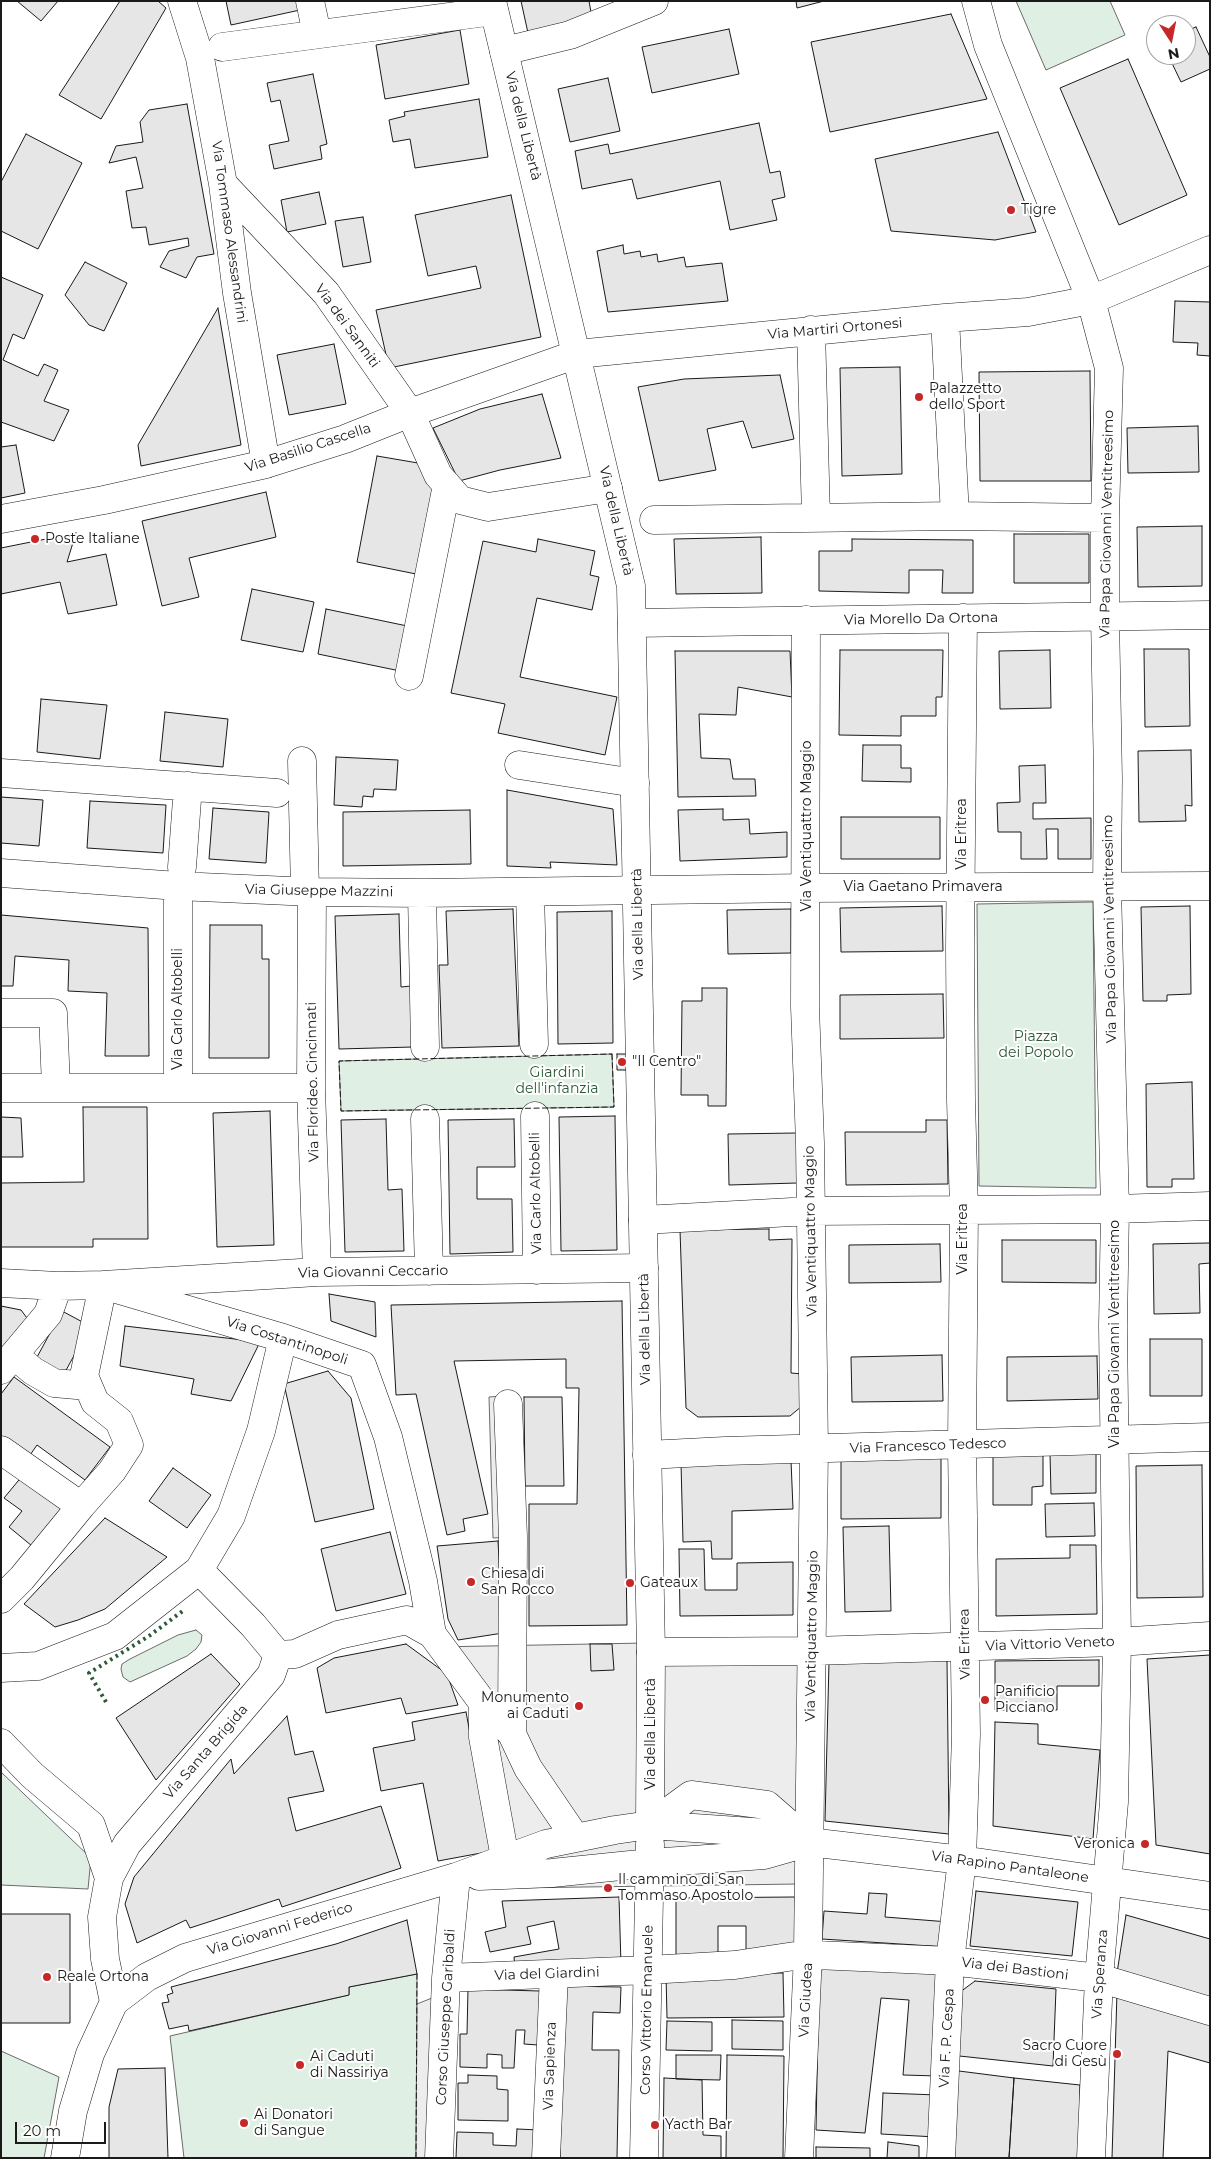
<!DOCTYPE html>
<html>
<head>
<meta charset="utf-8">
<style>
	body { margin:0 }
	#map { position:relative; width:1211px; height:2159px; overflow:hidden; background:#fff; font-family:Montserrat,sans-serif }
	canvas { display:block }
	.frame { position:absolute; inset:0; border:2px solid #1a1a1a; pointer-events:none }
	.north { position:absolute; left:1146px; top:15px; width:50px; height:50px; box-sizing:border-box; background:#fff; border:1px solid #a3a3a3; border-radius:50%; rotate:169deg; font-size:14px; font-weight:700; line-height:20px; text-align:center; color:#1a1a1a }
	.north::after { content:''; display:block; margin:auto; width:18px; height:22px; background:#c62828; clip-path:polygon(50% 0,100% 100%,50% 72%,0 100%) }
	.scale { position:absolute; left:15px; top:2122px; width:91px; height:22px; box-sizing:border-box; border:2px solid #1a1a1a; border-top:0; padding-left:6px; font-size:15px; line-height:18px; white-space:nowrap; color:#1a1a1a; -webkit-text-stroke:4px #fff; paint-order:stroke }
</style>
</head>
<body>
<div id="map">
<canvas width="1211" height="2159"></canvas>
<div class="frame"></div>
<div class="north">N</div>
<div class="scale">20 m</div>
</div>
<script>
const ctx = document.querySelector('canvas').getContext('2d');
ctx.lineJoin = 'round';
function fill(path, color) { ctx.fillStyle = color; ctx.fill(path, 'evenodd'); }
const poly = rows => new Path2D(rows.map(r => 'M' + r).join(''));
function stroke(path, color, width, dash) { ctx.strokeStyle = color; ctx.lineWidth = width; ctx.lineCap = dash ? 'butt' : 'round'; ctx.setLineDash(dash || []); ctx.stroke(path); }
function label(font, color, halo, rows, align = 'center') {
  ctx.font = font + ' Montserrat,sans-serif'; ctx.lineWidth = 4; ctx.setLineDash([]); ctx.textBaseline = 'middle'; ctx.strokeStyle = halo; ctx.fillStyle = color; for (const [text, x, y, turn = 0] of rows) {
    ctx.save(); ctx.translate(x, y); ctx.rotate((+turn || 0) * Math.PI / 180); ctx.textAlign = isNaN(turn) ? turn : align; if (halo) ctx.strokeText(text, 0, 0); ctx.fillText(text, 0, 0); ctx.restore();
  }
}
const green = poly([
	[1016,1,1110,1,1125,35,1046,70,1016,1],
	[1093,902,1096,1188,979,1186,977,904,1093,902],
	[612,1054,614,1107,341,1111,339,1061,612,1054],
	[196,1630,202,1635,201,1642,196,1649,187,1656,130,1682,123,1677,121,1669,122,1664,130,1659,178,1635,196,1630],
	[1,1772,91,1858,88,1889,1,1885,1,1772],
	[417,1974,416,2158,184,2158,170,2036,349,1995,349,1987,417,1974],
	[1,2051,59,2077,44,2158,1,2158,1,2051]
]);
fill(green, '#e0efe3');
stroke(green, '#6a6a6a', 1);
const parking = poly([
	[516,1395,513,1537,493,1538,489,1397,516,1395],
	[803,1640,798,1884,513,1888,472,1707,435,1647,803,1640],
	[437,1996,432,2158,416,2158,417,2004,437,1996]
]);
fill(parking, '#ededed');
stroke(parking, '#6a6a6a', 1);
const building = poly([
	[17,1,58,1,41,21,17,1],
	[120,1,158,1,166,8,101,119,59,95,120,1],
	[226,1,298,1,300,10,231,25,226,1],
	[521,1,589,1,592,18,528,33,521,1],
	[796,1,824,1,797,8,796,1],
	[951,14,987,99,830,132,811,42,951,14],
	[1196,27,1210,57,1210,69,1181,82,1168,55,1186,55,1186,31,1196,27],
	[729,29,739,74,652,93,642,47,729,29],
	[460,30,469,84,385,99,376,45,460,30],
	[1128,59,1187,195,1119,225,1060,88,1128,59],
	[313,74,327,144,320,146,322,159,274,169,269,145,289,141,280,100,271,102,267,83,313,74],
	[608,78,620,131,570,142,558,89,608,78],
	[479,99,488,157,415,168,410,139,393,142,389,120,405,116,404,112,479,99],
	[187,104,214,254,197,257,186,278,160,267,169,251,189,246,188,238,149,245,146,227,132,228,126,191,143,188,136,157,109,163,116,146,143,142,140,122,149,110,187,104],
	[759,123,770,173,780,171,785,197,772,200,777,220,730,230,720,181,637,199,632,179,582,189,575,151,608,144,610,154,759,123],
	[998,132,1036,232,995,240,891,231,875,159,998,132],
	[26,134,82,163,38,249,1,231,1,182,26,134],
	[319,192,326,224,287,232,281,200,319,192],
	[511,195,541,337,389,368,376,310,481,288,476,266,428,276,415,215,511,195],
	[363,217,371,262,343,267,335,221,363,217],
	[623,245,624,254,640,251,641,257,657,254,658,262,684,257,686,267,722,263,728,301,608,312,597,251,623,245],
	[85,262,127,283,104,331,89,325,65,295,85,262],
	[1,277,43,295,24,339,13,334,3,360,38,376,44,364,58,370,44,401,69,410,54,441,1,422,1,277],
	[1175,301,1210,302,1210,356,1197,355,1198,343,1173,342,1175,301],
	[218,308,241,445,141,466,138,445,218,308],
	[334,344,346,404,289,415,277,355,334,344],
	[900,367,902,474,842,476,840,368,900,367],
	[1090,371,1091,481,980,481,979,372,1090,371],
	[780,375,794,439,752,448,743,421,707,429,716,470,659,481,638,387,684,379,780,375],
	[542,394,561,458,500,470,459,481,433,428,480,409,542,394],
	[1198,426,1199,472,1128,473,1127,428,1198,426],
	[16,445,25,493,1,498,1,447,16,445],
	[377,456,418,463,433,491,416,574,357,562,377,456],
	[266,492,276,537,189,558,199,597,162,606,142,521,266,492],
	[1202,526,1202,586,1138,587,1137,527,1202,526],
	[76,533,67,562,106,554,117,605,68,614,60,582,1,594,1,548,76,533],
	[1014,534,1089,534,1089,583,1014,583,1014,534],
	[761,537,762,593,676,594,674,539,761,537],
	[538,539,595,551,590,575,599,577,592,610,537,598,520,677,617,697,605,755,498,733,505,704,451,693,483,541,536,552,538,539],
	[852,539,973,540,973,593,942,593,943,570,909,570,909,593,819,591,819,551,852,551,852,539],
	[252,589,314,602,303,652,241,640,252,589],
	[326,609,412,627,405,672,318,654,326,609],
	[1144,649,1189,649,1190,726,1145,727,1144,649],
	[840,650,943,650,942,697,936,697,936,716,901,716,901,736,839,735,840,650],
	[1050,650,1051,708,1000,709,999,651,1050,650],
	[675,651,790,651,792,697,738,687,736,715,699,714,701,758,730,759,733,779,755,779,756,796,678,797,675,651],
	[41,699,107,705,100,759,37,752,41,699],
	[165,712,228,719,223,767,160,761,165,712],
	[863,745,901,745,901,768,911,768,911,782,862,781,863,745],
	[1191,750,1192,806,1185,805,1186,821,1139,822,1138,751,1191,750],
	[336,757,398,760,396,790,374,789,373,797,363,796,362,807,334,805,336,757],
	[1045,765,1046,803,1033,803,1033,819,1091,818,1091,859,1058,859,1058,829,1046,829,1047,859,1021,859,1021,832,998,832,997,803,1020,802,1019,766,1045,765],
	[507,790,613,809,617,865,550,862,551,868,507,866,507,790],
	[1,797,43,800,39,846,1,843,1,797],
	[90,801,166,805,163,853,87,848,90,801],
	[213,808,269,812,266,863,209,859,213,808],
	[723,809,723,820,749,819,750,834,787,832,787,857,680,861,678,810,723,809],
	[470,810,471,864,343,866,343,812,470,810],
	[841,817,940,817,940,859,841,859,841,817],
	[942,906,943,951,841,952,840,908,942,906],
	[1190,906,1191,994,1167,995,1167,1001,1143,1001,1141,907,1190,906],
	[513,909,519,1046,442,1048,439,965,448,965,446,911,513,909],
	[791,909,791,953,728,954,727,910,791,909],
	[612,911,613,1043,558,1044,557,912,612,911],
	[399,914,401,987,411,986,413,1047,339,1049,335,916,399,914],
	[1,915,148,928,149,1056,105,1056,107,993,68,991,69,960,15,956,13,986,1,986,1,915],
	[210,925,262,925,262,959,269,959,269,1058,209,1058,210,925],
	[702,988,727,988,726,1106,708,1106,708,1095,681,1095,682,1001,702,1001,702,988],
	[943,994,944,1038,840,1039,840,995,943,994],
	[617,1054,628,1054,627,1070,617,1070,617,1054],
	[1192,1082,1194,1179,1172,1179,1172,1187,1147,1187,1146,1084,1192,1082],
	[83,1107,147,1107,148,1239,93,1239,93,1247,1,1247,1,1183,84,1182,83,1107],
	[270,1111,274,1245,217,1247,213,1113,270,1111],
	[615,1116,617,1250,561,1251,559,1117,615,1116],
	[1,1117,21,1118,23,1157,1,1157,1,1117],
	[386,1119,388,1190,402,1189,404,1251,345,1252,341,1120,386,1119],
	[514,1119,515,1167,477,1167,477,1199,512,1199,513,1252,450,1254,448,1120,514,1119],
	[926,1120,947,1120,948,1184,846,1185,845,1132,926,1132,926,1120],
	[797,1133,797,1183,729,1185,728,1134,797,1133],
	[769,1229,769,1240,792,1239,791,1373,803,1374,802,1406,790,1416,698,1417,686,1408,680,1230,769,1229],
	[1002,1240,1096,1240,1096,1283,1002,1282,1002,1240],
	[1210,1243,1210,1263,1199,1264,1200,1313,1154,1314,1153,1244,1210,1243],
	[940,1244,941,1282,849,1283,849,1245,940,1244],
	[329,1294,375,1302,376,1337,331,1321,329,1294],
	[622,1301,627,1625,529,1626,529,1504,577,1504,579,1388,566,1388,566,1359,454,1361,488,1514,463,1519,465,1531,447,1535,416,1394,396,1395,391,1305,622,1301],
	[1,1306,21,1310,30,1322,1,1356,1,1306],
	[62,1311,90,1326,64,1374,36,1359,62,1311],
	[125,1326,260,1342,231,1401,191,1394,194,1379,120,1366,125,1326],
	[1150,1339,1202,1339,1202,1396,1150,1396,1150,1339],
	[942,1355,943,1401,852,1402,851,1357,942,1355],
	[1097,1356,1098,1399,1007,1401,1007,1357,1097,1356],
	[328,1371,351,1398,374,1509,315,1522,284,1384,328,1371],
	[14,1377,110,1447,85,1480,37,1445,28,1458,1,1438,1,1394,14,1377],
	[524,1397,562,1397,564,1486,525,1486,524,1397],
	[1043,1453,1043,1486,1032,1487,1032,1505,993,1505,993,1454,1043,1453],
	[1096,1453,1096,1493,1051,1494,1050,1454,1096,1453],
	[941,1458,941,1518,841,1519,841,1459,941,1458],
	[791,1460,793,1509,732,1511,732,1559,712,1559,711,1541,683,1542,681,1463,791,1460],
	[1202,1465,1203,1597,1137,1598,1136,1466,1202,1465],
	[173,1468,211,1495,187,1528,149,1501,173,1468],
	[23,1475,63,1508,32,1546,9,1527,22,1511,4,1498,23,1475],
	[1094,1503,1095,1536,1046,1537,1045,1504,1094,1503],
	[105,1518,167,1557,105,1609,78,1620,55,1627,24,1604,105,1518],
	[889,1526,891,1611,845,1612,843,1527,889,1526],
	[390,1532,406,1594,336,1611,321,1549,390,1532],
	[498,1541,503,1633,458,1640,448,1619,437,1546,498,1541],
	[1070,1545,1096,1545,1097,1614,996,1616,996,1559,1070,1558,1070,1545],
	[679,1549,704,1549,705,1590,737,1590,737,1563,793,1562,793,1615,680,1616,679,1549],
	[406,1644,447,1674,458,1705,406,1714,401,1698,326,1713,317,1668,334,1658,406,1644],
	[590,1644,612,1644,614,1670,591,1671,590,1644],
	[211,1654,240,1684,156,1780,116,1718,211,1654],
	[1210,1655,1210,1854,1156,1845,1147,1659,1210,1655],
	[947,1659,949,1834,825,1821,829,1662,947,1659],
	[1099,1660,1099,1686,1057,1686,1057,1710,995,1710,995,1661,1099,1660],
	[466,1712,492,1851,438,1861,423,1783,381,1791,373,1748,415,1740,412,1722,466,1712],
	[287,1716,295,1755,313,1751,324,1791,288,1798,296,1831,381,1806,401,1868,282,1907,279,1899,190,1928,186,1920,137,1943,125,1904,134,1877,231,1759,234,1774,287,1716],
	[995,1722,1038,1724,1038,1744,1100,1750,1093,1839,993,1826,995,1722],
	[976,1891,1078,1902,1072,1956,970,1946,976,1891],
	[869,1893,887,1894,885,1917,949,1922,947,1947,822,1939,824,1911,867,1914,869,1893],
	[619,1897,621,1965,515,1968,514,1957,559,1949,554,1921,527,1927,531,1944,490,1952,485,1932,506,1927,502,1901,619,1897],
	[795,1897,795,1952,746,1952,746,1926,718,1926,718,1963,676,1963,676,1898,795,1897],
	[1,1914,70,1914,70,2023,1,2023,1,1914],
	[1126,1915,1210,1939,1210,2002,1117,1973,1126,1915],
	[407,1920,417,1974,349,1987,349,1995,189,2031,188,2025,169,2029,162,2003,169,2002,167,1995,173,1993,171,1987,336,1944,407,1920],
	[886,1963,946,1971,938,2076,903,2075,909,2000,881,1998,865,2133,816,2130,819,1970,886,1963],
	[783,1973,784,2017,667,2018,666,1974,783,1973],
	[975,1981,1056,1989,1053,2066,950,2055,952,1998,975,1981],
	[564,1986,621,1987,620,2013,593,2012,592,2050,619,2050,617,2158,560,2158,564,1986],
	[468,1989,540,1991,538,2045,524,2044,525,2030,516,2030,514,2068,502,2068,502,2055,487,2054,487,2068,460,2067,460,2034,467,2034,468,1989],
	[1117,1992,1210,2020,1210,2063,1168,2051,1163,2158,1112,2158,1117,1992],
	[732,2020,783,2021,783,2050,732,2049,732,2020],
	[667,2021,712,2022,712,2051,666,2050,667,2021],
	[676,2055,721,2055,720,2080,676,2079,676,2055],
	[727,2055,784,2056,783,2158,726,2158,727,2055],
	[165,2068,168,2158,109,2158,109,2107,118,2069,165,2068],
	[951,2070,1014,2078,1009,2158,947,2158,951,2070],
	[468,2075,497,2076,497,2089,508,2090,508,2121,458,2120,458,2083,468,2083,468,2075],
	[664,2078,702,2080,703,2135,721,2136,721,2158,663,2158,664,2078],
	[1014,2078,1080,2085,1079,2158,1009,2158,1014,2078],
	[883,2093,938,2095,936,2137,881,2134,883,2093],
	[517,2129,539,2130,538,2158,456,2158,457,2132,493,2133,493,2145,516,2146,517,2129],
	[888,2142,919,2146,919,2158,887,2158,888,2142],
	[816,2147,870,2148,870,2158,816,2158,816,2147]
]);
fill(building, '#e6e6e6');
stroke(building, '#1a1a1a', 1);
const minor = poly([
	[182,1,200,58,223,184,237,293,266,464],
	[310,1,317,34],
	[976,1,988,45,1091,300,1109,368,1105,518,1105,616,1108,778,1107,887,1115,1209,1113,1326,1117,1642,1114,1802,1099,1978,1091,2158],
	[222,47,494,11],
	[504,51,570,35,654,1],
	[223,184,326,293,410,413,438,475,460,500,488,507,608,488],
	[945,318,955,516],
	[811,330,816,517],
	[1,519,104,500,266,464,345,439,410,413,577,354,945,318,1028,312,1091,300,1210,250],
	[654,520,955,516,1105,518],
	[632,623,1210,615],
	[409,676,447,485],
	[302,761,305,892],
	[519,765,635,783],
	[1,773,277,793],
	[182,867,188,786],
	[1,873,178,886,312,892,422,893,807,888,1210,886],
	[178,886,178,1088,311,1088],
	[312,892,311,1088,317,1272],
	[530,892,534,1044],
	[422,893,425,1047],
	[1,1013,53,1013,56,1087],
	[1,1088,178,1088],
	[535,1116,537,1270],
	[425,1119,429,1271],
	[643,1220,811,1211,1115,1209,1210,1206],
	[1,1283,58,1286,103,1285,283,1338,362,1365,388,1437,423,1581,432,1634,483,1703,512,1734,528,1768,575,1837],
	[14,1355,33,1371,54,1383,88,1386],
	[1,1370,48,1314,58,1286],
	[508,1404,513,1537,512,1734],
	[1,1450,81,1506,22,1578,1,1599],
	[647,1455,725,1451,1210,1437],
	[81,1506,112,1471,129,1445,119,1421,95,1402,84,1376,103,1285,317,1272,644,1268],
	[199,1570,253,1625,278,1655],
	[651,1652,811,1651,1117,1642,1210,1636],
	[1,1668,38,1666,115,1636,199,1570,231,1516,261,1431,283,1338],
	[483,1703,483,1737,505,1858],
	[1,1743,32,1775,91,1825,109,1878],
	[650,1825,691,1795,767,1805,807,1840],
	[479,1876,552,1873,650,1863,764,1855,806,1843],
	[816,1955,950,1961,1099,1978,1210,2011],
	[446,1978,648,1970,735,1965,808,1954],
	[114,2002,105,1959,102,1917,109,1878,127,1844,271,1675,278,1655,295,1654,338,1635,407,1620,432,1634],
	[65,2158,73,2111,90,2054,114,2002,147,1977,185,1958,456,1877,546,1844,615,1830,650,1825,767,1833,809,1842,962,1860,1210,1896],
	[439,2158,446,1978,456,1877],
	[546,2158,554,1974],
	[644,2158,650,1844],
	[799,2158,808,1954,814,1448,810,1143,805,1007,806,620],
	[941,2158,950,1961,962,1860,966,1734,962,1445,964,1210,961,1100,960,948,963,618]
]);
const major = poly([
	[492,1,631,586,651,1652,650,1825]
]);
stroke(minor, '#1a1a1a', 29);
stroke(major, '#1a1a1a', 29);
stroke(minor, '#fff', 28);
stroke(major, '#fff', 28);
stroke(poly([
	[106,1702,89,1673,149,1636,184,1610]
]), '#2b5a34', 4, [2.5, 4]);
stroke(poly([
	[612,1054,614,1107,341,1111,339,1061,612,1054],
	[416,2158,417,1974]
]), '#1a1a1a', 1, [6, 2.5]);
for (const [x, y, r, color] of [
	[1011,210,5,"#c62828"],
	[919,397,5,"#c62828"],
	[35,539,5,"#c62828"],
	[622,1062,5,"#c62828"],
	[471,1582,5,"#c62828"],
	[630,1583,5,"#c62828"],
	[985,1700,5,"#c62828"],
	[579,1706,5,"#c62828"],
	[1145,1844,5,"#c62828"],
	[608,1888,5,"#c62828"],
	[47,1977,5,"#c62828"],
	[1117,2054,5,"#c62828"],
	[300,2065,5,"#c62828"],
	[244,2123,5,"#c62828"],
	[655,2125,5,"#c62828"]
]) { const dot = new Path2D(); dot.arc(x, y, r, 0, 2 * Math.PI); ctx.fillStyle = color; ctx.fill(dot); stroke(dot, '#fff', 2); }
label('14px', '#1a1a1a', '#fff', [
	["Via della Libertà",523,126,76],
	["Via Tommaso Alessandrini",229,232,82],
	["Via dei Sanniti",347,326,54],
	["Via Martiri Ortonesi",835,329,-5],
	["Via Basilio Cascella",308,448,-18],
	["Via della Libertà",616,521,77],
	["Via Papa Giovanni Ventitreesimo",1107,524,-89],
	["Via Morello Da Ortona",921,619,-1],
	["Via Ventiquattro Maggio",807,826,-90],
	["Via Eritrea",962,834,-90],
	["Via Gaetano Primavera",923,887],
	["Via Giuseppe Mazzini",319,891,1],
	["Via della Libertà",638,924,-91],
	["Via Papa Giovanni Ventitreesimo",1110,929,-91],
	["Via Carlo Altobelli",178,1009,-90],
	["Via Florideo. Cincinnati",313,1082,-91],
	["Via Carlo Altobelli",536,1193,-91],
	["Via Ventiquattro Maggio",811,1231,-91],
	["Via Eritrea",963,1239,-90],
	["Via Giovanni Ceccario",373,1272,-1],
	["Via della Libertà",645,1329,-91],
	["Via Papa Giovanni Ventitreesimo",1115,1334,-90],
	["Via Costantinopoli",287,1341,18],
	["Via Francesco Tedesco",928,1446,-2],
	["Via Ventiquattro Maggio",812,1636,-89],
	["Via Eritrea",965,1644,-91],
	["Via Vittorio Veneto",1050,1644,-2],
	["Via della Libertà",651,1734,-90],
	["Via Santa Brigida",206,1752,-49],
	["Via Rapino Pantaleone",1010,1867,8],
	["Via Giovanni Federico",280,1929,-17],
	["Via dei Bastioni",1015,1969,7],
	["Via del Giardini",547,1974,-2],
	["Via Speranza",1100,1974,-86],
	["Via Giudea",806,2000,-87],
	["Corso Vittorio Emanuele",647,2010,-89],
	["Corso Giuseppe Garibaldi",446,2017,-87],
	["Via F. P. Cespa",947,2038,-87],
	["Via Sapienza",550,2066,-88]
]);
label('14px', '#1a1a1a', '#fff', [
	["Tigre",1021,210],
	["Palazzetto",929,389],
	["dello Sport",929,405],
	["Poste Italiane",45,539],
	["\"Il Centro\"",632,1062],
	["Chiesa di",481,1574],
	["San Rocco",481,1590],
	["Gateaux",640,1583],
	["Panificio",995,1692],
	["Picciano",995,1708],
	["Monumento",569,1698,"right"],
	["ai Caduti",569,1714,"right"],
	["Veronica",1135,1844,"right"],
	["Il cammino di San",618,1880],
	["Tommaso Apostolo",618,1896],
	["Reale Ortona",57,1977],
	["Sacro Cuore",1107,2046,"right"],
	["di Gesù",1107,2062,"right"],
	["Ai Caduti",310,2057],
	["di Nassiriya",310,2073],
	["Ai Donatori",254,2115],
	["di Sangue",254,2131],
	["Yacth Bar",665,2125]
], 'left');
label('14px', '#2b5a34', '#fff', [
	["Piazza",1036,1037],
	["dei Popolo",1036,1053],
	["Giardini",557,1073],
	["dell'infanzia",557,1089]
]);
</script>
</body>
</html>
